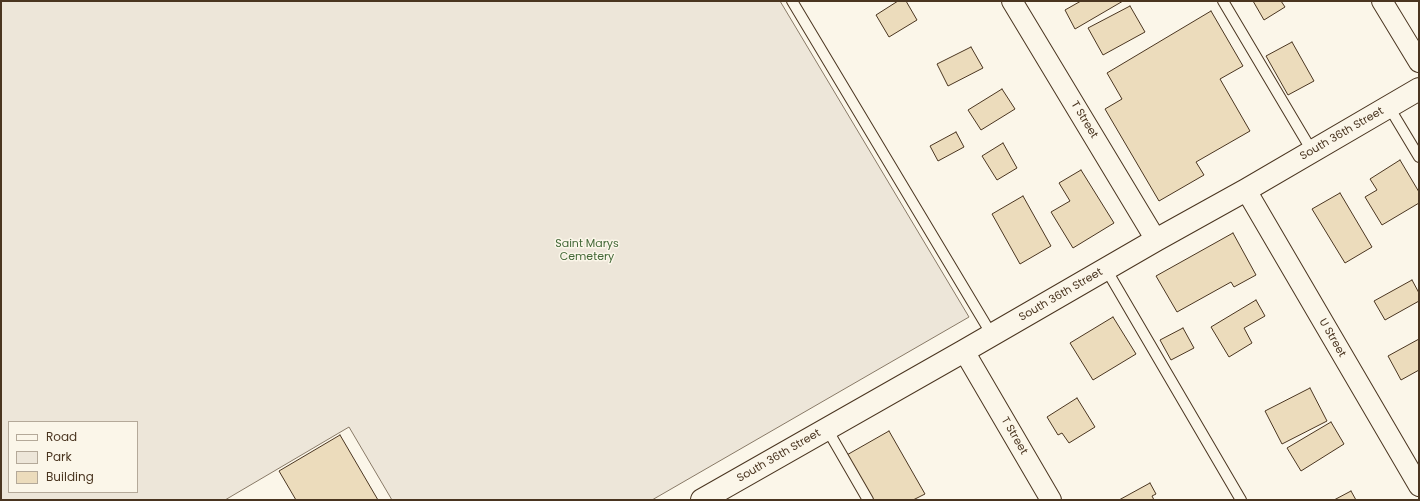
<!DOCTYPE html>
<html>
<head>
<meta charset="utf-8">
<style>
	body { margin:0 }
	#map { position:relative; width:1420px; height:501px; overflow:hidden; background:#fbf6e9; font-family:Poppins,sans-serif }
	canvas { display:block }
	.frame { position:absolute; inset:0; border:2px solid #4a3520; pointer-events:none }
	.legend { position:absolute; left:8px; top:421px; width:130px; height:72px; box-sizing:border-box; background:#fbf6e9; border:1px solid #b4a999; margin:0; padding:5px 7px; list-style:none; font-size:12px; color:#4a3520 }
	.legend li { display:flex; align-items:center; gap:8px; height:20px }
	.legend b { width:20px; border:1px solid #b4a999 }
</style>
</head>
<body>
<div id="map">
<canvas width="1420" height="501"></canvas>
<div class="frame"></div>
<ul class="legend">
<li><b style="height:5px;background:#fbf6e9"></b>Road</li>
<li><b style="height:11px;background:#ede6d9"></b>Park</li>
<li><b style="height:11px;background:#ecdcbc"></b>Building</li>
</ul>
</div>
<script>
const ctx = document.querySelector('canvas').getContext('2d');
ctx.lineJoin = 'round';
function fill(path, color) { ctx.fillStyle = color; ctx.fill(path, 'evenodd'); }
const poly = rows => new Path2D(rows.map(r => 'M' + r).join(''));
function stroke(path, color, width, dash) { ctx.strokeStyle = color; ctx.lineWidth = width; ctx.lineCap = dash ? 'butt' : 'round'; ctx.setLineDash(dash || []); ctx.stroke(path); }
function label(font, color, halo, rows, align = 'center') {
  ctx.font = font + ' Poppins,sans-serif'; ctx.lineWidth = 3; ctx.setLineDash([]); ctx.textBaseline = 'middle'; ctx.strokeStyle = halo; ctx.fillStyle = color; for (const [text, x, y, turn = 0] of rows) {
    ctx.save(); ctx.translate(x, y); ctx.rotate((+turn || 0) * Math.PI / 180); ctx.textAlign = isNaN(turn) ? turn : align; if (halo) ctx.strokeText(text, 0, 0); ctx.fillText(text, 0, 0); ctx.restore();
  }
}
const green = poly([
	[1,1,780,1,969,317,652,500,392,500,349,427,225,500,1,500,1,1],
	[9,422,137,422,137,492,9,492,9,422]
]);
fill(green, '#ede6d9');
stroke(green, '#887966', 1);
const building = poly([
	[898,1,906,1,917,20,889,37,876,15,898,1],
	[1081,1,1123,1,1075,29,1065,10,1081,1],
	[1253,1,1281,1,1285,7,1264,20,1253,1],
	[1130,6,1145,32,1103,55,1088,28,1130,6],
	[1211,11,1243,66,1220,79,1250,131,1196,162,1204,175,1159,201,1105,109,1122,99,1107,73,1211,11],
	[1292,42,1314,81,1288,95,1266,56,1292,42],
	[971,47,983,68,948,86,937,64,971,47],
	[1002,89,1015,109,981,130,968,110,1002,89],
	[956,132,964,147,938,161,930,146,956,132],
	[1003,143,1017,168,997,180,982,156,1003,143],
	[1400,160,1419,192,1419,203,1382,225,1365,197,1377,190,1370,179,1400,160],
	[1081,170,1114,223,1073,248,1051,212,1070,201,1059,183,1081,170],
	[1340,193,1372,247,1345,263,1312,209,1340,193],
	[1023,196,1051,246,1020,264,992,214,1023,196],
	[1233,233,1256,275,1234,287,1231,282,1177,312,1156,276,1233,233],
	[1412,280,1419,293,1419,301,1385,320,1374,301,1412,280],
	[1256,300,1265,316,1244,328,1252,343,1229,357,1211,327,1256,300],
	[1113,317,1136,354,1093,380,1070,343,1113,317],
	[1183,328,1194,348,1171,360,1160,340,1183,328],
	[1419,339,1419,370,1401,380,1388,356,1419,339],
	[1310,388,1327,421,1282,444,1265,411,1310,388],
	[1077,398,1095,427,1069,443,1062,433,1058,435,1047,417,1077,398],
	[1331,422,1344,444,1301,471,1287,448,1331,422],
	[889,431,925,494,913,500,870,500,845,456,889,431],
	[340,435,378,500,296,500,279,471,340,435],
	[1150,483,1156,494,1152,496,1154,500,1119,500,1150,483],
	[1351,491,1356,500,1334,500,1351,491]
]);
fill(building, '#ecdcbc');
stroke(building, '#4a3520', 1);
const service = poly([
	[792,1,992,335],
	[1223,1,1312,151],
	[1389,107,1419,157],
	[1106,269,1241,500],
	[827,429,868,500]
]);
const minor = poly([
	[1012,1,1156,240],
	[1382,1,1419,62],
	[1246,190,1419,486],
	[964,351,1051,500]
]);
const secondary = poly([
	[702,500,964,351,1156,240,1246,190,1419,89]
]);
stroke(service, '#4a3520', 12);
stroke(minor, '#4a3520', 22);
stroke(secondary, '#4a3520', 24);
stroke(service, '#fbf6e9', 10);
stroke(minor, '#fbf6e9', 20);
stroke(secondary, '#fbf6e9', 22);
label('11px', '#4a3520', '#fbf6e9', [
	["T Street",1084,120,59],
	["South 36th Street",1342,134,-30],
	["South 36th Street",1061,295,-30],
	["U Street",1332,338,60],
	["T Street",1014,436,60],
	["South 36th Street",779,456,-30]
]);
label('11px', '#436837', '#fbf6e9', [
	["Saint Marys",587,244],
	["Cemetery",587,257]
]);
</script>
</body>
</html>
